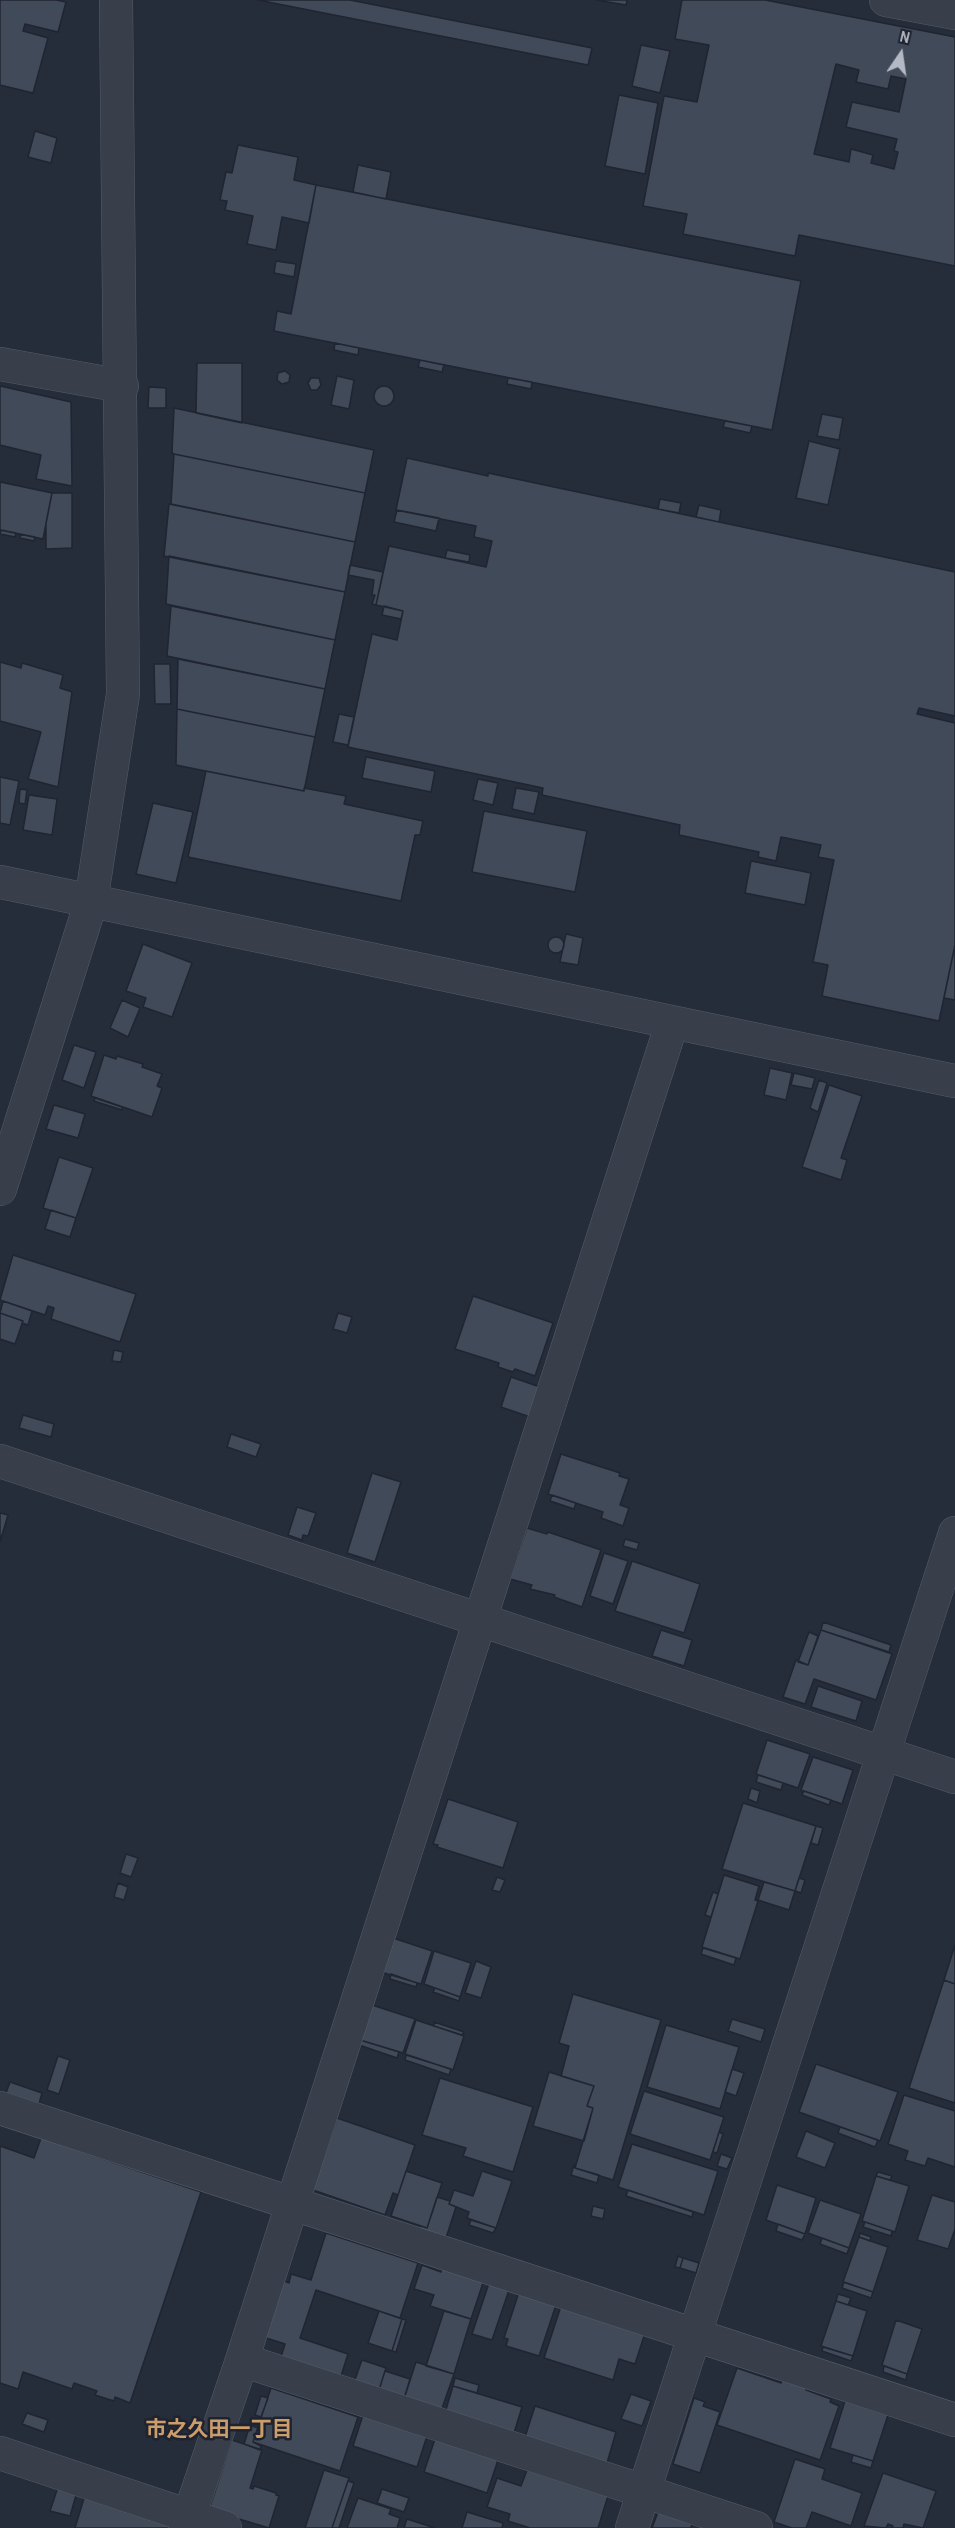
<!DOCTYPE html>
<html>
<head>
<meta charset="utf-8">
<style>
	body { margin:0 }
	#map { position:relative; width:955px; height:2528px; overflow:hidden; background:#252c3a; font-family:"Archivo Narrow",sans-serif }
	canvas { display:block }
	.north { position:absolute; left:871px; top:24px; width:60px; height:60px; -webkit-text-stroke:4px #1e232f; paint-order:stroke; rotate:13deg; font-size:16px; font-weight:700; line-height:24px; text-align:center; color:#b4b9c6 }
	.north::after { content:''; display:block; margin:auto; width:21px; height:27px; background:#b4b9c6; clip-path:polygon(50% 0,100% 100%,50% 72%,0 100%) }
</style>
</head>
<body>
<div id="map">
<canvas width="955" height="2528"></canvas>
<div class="north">N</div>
</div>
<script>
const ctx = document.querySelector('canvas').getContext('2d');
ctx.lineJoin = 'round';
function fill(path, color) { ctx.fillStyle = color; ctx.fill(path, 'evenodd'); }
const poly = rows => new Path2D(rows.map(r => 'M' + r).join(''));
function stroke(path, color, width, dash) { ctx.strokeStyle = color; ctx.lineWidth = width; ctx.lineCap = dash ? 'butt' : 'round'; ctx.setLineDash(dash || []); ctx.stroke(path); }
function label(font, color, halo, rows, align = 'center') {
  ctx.font = font + ' "Archivo Narrow","Noto Sans JP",sans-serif'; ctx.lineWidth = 5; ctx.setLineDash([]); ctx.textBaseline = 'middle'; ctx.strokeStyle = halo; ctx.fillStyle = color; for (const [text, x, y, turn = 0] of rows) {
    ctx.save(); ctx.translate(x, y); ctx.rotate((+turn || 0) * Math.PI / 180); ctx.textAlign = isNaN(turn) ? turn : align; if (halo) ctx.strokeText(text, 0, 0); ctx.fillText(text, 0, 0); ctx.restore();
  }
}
const building = poly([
	[0,0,56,0,66,2,58,32,25,24,23,31,48,38,33,93,0,85,0,0],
	[258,0,350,0,592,48,588,65,258,0],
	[596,0,627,0,626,5,596,0],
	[682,0,765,0,955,37,955,266,799,235,795,256,683,234,687,214,643,206,664,96,697,102,709,45,675,39,682,0],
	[836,64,859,70,856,82,888,89,891,76,906,79,899,112,852,102,846,127,897,139,894,151,898,152,894,169,871,163,873,155,851,149,849,162,814,154,836,64],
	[641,45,670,51,660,93,632,86,641,45],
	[619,95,658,103,645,174,605,166,619,95],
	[35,131,57,138,51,163,28,157,35,131],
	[238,145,298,157,294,180,316,185,309,223,282,217,276,250,247,244,253,216,225,210,227,201,220,200,226,172,232,173,238,145],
	[358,165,391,172,386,199,353,192,358,165],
	[316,185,801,281,772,430,274,331,277,311,291,314,316,185],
	[276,261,296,264,294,277,274,273,276,261],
	[335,343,359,348,358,355,334,350,335,343],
	[420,360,444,365,442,372,418,367,420,360],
	[197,363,242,363,242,423,196,413,197,363],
	[285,371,290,375,289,382,282,384,277,380,278,373,285,371],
	[337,376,354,380,349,409,331,405,337,376],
	[311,378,319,378,321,385,317,390,311,390,308,383,311,378],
	[508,378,532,382,531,389,507,384,508,378],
	[0,386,71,402,72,486,36,479,41,455,0,445,0,386],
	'374 396a10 10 0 1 1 20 0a10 10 0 1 1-20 0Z',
	[149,387,166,388,166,408,148,408,149,387],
	[174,408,374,450,365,493,174,454,172,453,174,408],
	[822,414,843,418,839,440,817,436,822,414],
	[725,421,752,426,750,433,723,427,725,421],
	[809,441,840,449,828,505,796,498,809,441],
	[174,454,365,493,355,542,171,504,174,454],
	[407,458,488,476,488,473,955,572,955,716,919,708,917,714,955,723,955,945,939,1021,822,996,828,965,813,962,834,860,818,857,821,845,781,837,776,861,758,857,759,852,679,835,680,825,542,795,543,788,348,747,372,634,397,640,403,611,376,605,389,546,486,567,492,541,474,537,476,526,396,510,407,458],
	[0,482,52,493,43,539,0,530,0,482],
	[52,493,72,493,72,548,46,549,46,523,52,493],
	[660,499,681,503,679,513,658,509,660,499],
	[169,504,355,542,345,592,164,556,169,504],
	[699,505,721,510,719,522,696,517,699,505],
	[397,510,439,518,436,531,394,522,397,510],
	[1,530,16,533,15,537,0,534,1,530],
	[20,534,35,537,34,541,20,538,20,534],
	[447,550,470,555,469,562,445,558,447,550],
	[169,556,345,592,335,640,166,604,169,556],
	[350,565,383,572,376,605,372,604,375,595,372,595,374,580,348,575,350,565],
	[171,606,335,640,325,689,167,656,171,606],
	[384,606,403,611,401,619,382,615,384,606],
	[178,659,325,689,315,737,177,709,178,659],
	[0,662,21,668,22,663,63,675,60,688,72,692,58,787,28,779,41,732,0,721,0,662],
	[154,664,170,664,171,704,155,704,154,664],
	[177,709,315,737,304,791,176,765,177,709],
	[339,714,354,717,348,745,333,742,339,714],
	[366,757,435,771,431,792,362,778,366,757],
	[206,771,304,791,304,788,346,796,344,804,423,821,420,835,415,835,401,901,188,857,206,771],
	[0,777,19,781,10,825,0,823,0,777],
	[478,779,498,783,493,805,473,800,478,779],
	[516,788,539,792,534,814,512,809,516,788],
	[20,789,27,790,25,804,19,803,20,789],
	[29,795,57,799,52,835,23,830,29,795],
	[153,803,193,812,176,883,136,874,153,803],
	[484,811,587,831,575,892,472,872,484,811],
	[751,861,811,873,805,905,745,893,751,861],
	[566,934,583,938,578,965,560,962,566,934],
	'548 945a8 8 0 1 1 16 0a8 8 0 1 1-16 0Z',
	[143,944,192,963,172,1017,143,1007,146,998,126,991,143,944],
	[955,945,955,1000,944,998,955,945],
	[122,1000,140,1008,128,1037,110,1028,122,1000],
	[74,1045,96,1052,84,1088,62,1080,74,1045],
	[104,1055,116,1059,117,1056,143,1064,142,1067,162,1074,157,1086,162,1088,152,1117,91,1096,104,1055],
	[770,1068,792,1073,786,1100,764,1095,770,1068],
	[794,1073,815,1078,812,1089,791,1085,794,1073],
	[819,1080,827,1083,818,1112,810,1108,819,1080],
	[829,1085,862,1096,841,1158,847,1160,841,1180,802,1167,829,1085],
	[95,1098,122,1107,122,1110,94,1101,95,1098],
	[54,1105,85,1114,78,1138,46,1129,54,1105],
	[59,1157,93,1168,76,1218,43,1208,59,1157],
	[51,1210,76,1218,70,1237,45,1229,51,1210],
	[13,1255,136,1294,120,1342,51,1319,54,1308,48,1306,45,1315,0,1300,13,1255],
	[473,1296,553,1323,535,1376,515,1369,513,1372,498,1367,499,1363,455,1349,473,1296],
	[3,1301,32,1311,28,1325,22,1323,23,1321,0,1313,3,1301],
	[0,1313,23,1321,15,1344,0,1339,0,1313],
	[338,1313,352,1317,347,1333,333,1329,338,1313],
	[114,1350,123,1352,121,1362,112,1361,114,1350],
	[511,1377,540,1387,530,1417,501,1407,511,1377],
	[23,1415,54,1424,51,1437,19,1428,23,1415],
	[231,1434,261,1444,256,1457,227,1447,231,1434],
	[561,1454,620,1473,619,1476,629,1479,620,1505,629,1508,623,1526,601,1518,603,1512,548,1494,561,1454],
	[372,1473,401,1482,375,1562,347,1553,372,1473],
	[552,1495,576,1503,574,1509,550,1501,552,1495],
	[297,1507,316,1513,308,1536,303,1535,302,1540,288,1535,297,1507],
	[0,1513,8,1515,0,1542,0,1513],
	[527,1528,547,1534,548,1532,601,1550,582,1607,554,1597,555,1595,530,1589,532,1585,510,1579,527,1528],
	[625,1539,639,1543,637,1550,623,1546,625,1539],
	[604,1553,628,1561,613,1604,590,1596,604,1553],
	[632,1561,700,1584,684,1633,615,1611,632,1561],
	[823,1622,891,1645,889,1652,821,1630,823,1622],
	[661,1630,692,1640,684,1666,652,1656,661,1630],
	[821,1630,892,1654,876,1700,814,1679,805,1704,783,1697,796,1660,808,1665,821,1630],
	[809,1632,818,1636,808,1665,798,1662,809,1632],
	[818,1686,862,1701,856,1721,811,1707,818,1686],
	[767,1740,810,1754,798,1788,756,1774,767,1740],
	[813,1757,853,1770,842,1804,801,1790,813,1757],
	[758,1775,783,1783,781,1790,756,1782,758,1775],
	[751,1788,760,1791,757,1803,748,1799,751,1788],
	[804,1791,831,1800,829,1805,802,1795,804,1791],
	[448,1799,518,1822,503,1868,437,1847,438,1845,433,1844,448,1799],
	[743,1803,816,1826,795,1891,722,1869,743,1803],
	[816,1826,823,1828,818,1845,811,1843,816,1826],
	[126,1854,138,1858,131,1877,120,1873,126,1854],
	[724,1875,759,1886,755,1900,758,1901,740,1959,702,1947,724,1875],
	[497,1877,505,1880,500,1892,492,1890,497,1877],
	[799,1878,805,1880,801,1893,795,1891,799,1878],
	[764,1882,795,1891,789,1910,758,1900,764,1882],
	[118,1883,128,1887,124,1900,114,1897,118,1883],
	[713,1892,718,1894,711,1917,705,1915,713,1892],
	[393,1938,432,1951,421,1984,381,1972,393,1938],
	[955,1945,955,1984,944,1980,955,1945],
	[703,1948,736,1958,734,1965,701,1954,703,1948],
	[434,1951,471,1963,460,1997,424,1984,434,1951],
	[476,1961,491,1967,481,1998,465,1993,476,1961],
	[391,1974,417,1983,416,1987,390,1979,391,1974],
	[944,1980,955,1984,955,2103,909,2088,944,1980],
	[435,1988,460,1997,459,2001,433,1992,435,1988],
	[573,1994,661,2020,613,2180,575,2168,593,2108,587,2106,594,2086,561,2076,569,2046,559,2043,573,1994],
	[372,2005,415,2019,403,2053,360,2040,372,2005],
	[732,2019,765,2029,761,2042,728,2031,732,2019],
	[416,2020,464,2036,453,2070,405,2054,416,2020],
	[434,2022,464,2032,462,2035,434,2026,434,2022],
	[666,2025,739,2047,720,2109,647,2087,666,2025],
	[360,2040,399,2052,397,2058,359,2045,360,2040],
	[406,2055,451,2069,449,2075,405,2060,406,2055],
	[58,2056,70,2060,59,2094,47,2090,58,2056],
	[816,2064,898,2092,880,2141,799,2112,816,2064],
	[732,2069,744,2073,736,2096,725,2092,732,2069],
	[549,2072,594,2086,587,2106,593,2108,584,2141,533,2126,549,2072],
	[440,2078,533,2107,513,2172,463,2156,466,2148,422,2135,440,2078],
	[10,2082,42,2093,39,2104,6,2093,10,2082],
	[644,2091,724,2117,710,2160,630,2134,644,2091],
	[904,2095,955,2111,955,2167,928,2158,925,2166,905,2160,908,2151,888,2144,904,2095],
	[337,2118,415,2145,398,2195,393,2193,385,2215,313,2190,337,2118],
	[840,2127,878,2140,875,2147,838,2133,840,2127],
	[806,2131,835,2143,825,2168,796,2157,806,2131],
	[719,2132,723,2134,717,2153,713,2152,719,2132],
	[41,2138,201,2192,130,2403,115,2397,114,2401,95,2395,97,2391,74,2383,72,2389,23,2372,18,2389,0,2383,0,2146,34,2158,41,2138],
	[632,2144,718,2171,704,2215,618,2187,632,2144],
	[721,2154,732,2158,727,2169,717,2166,721,2154],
	[574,2165,575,2168,599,2175,597,2183,571,2175,574,2165],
	[406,2171,442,2183,427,2228,391,2216,406,2171],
	[482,2171,512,2181,496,2228,467,2218,469,2212,449,2204,454,2190,473,2196,482,2171],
	[878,2172,892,2176,890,2180,876,2176,878,2172],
	[876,2176,909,2186,895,2232,862,2221,876,2176],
	[777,2185,816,2198,805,2234,766,2220,777,2185],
	[628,2190,693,2212,692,2217,626,2196,628,2190],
	[932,2195,955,2202,955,2229,948,2249,917,2240,932,2195],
	[437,2197,450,2201,449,2204,456,2207,445,2241,418,2232,421,2226,427,2228,437,2197],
	[820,2200,861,2214,849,2248,808,2233,820,2200],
	[593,2206,605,2209,603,2219,591,2216,593,2206],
	[471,2220,496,2228,493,2233,469,2225,471,2220],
	[865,2222,892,2231,891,2236,863,2227,865,2222],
	[778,2224,805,2234,802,2240,776,2231,778,2224],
	[326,2233,418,2263,400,2318,316,2290,300,2338,348,2354,340,2379,280,2360,285,2344,263,2337,282,2280,289,2283,291,2274,311,2280,326,2233],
	[860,2233,871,2237,870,2241,859,2237,860,2233],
	[859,2237,888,2247,873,2292,843,2282,859,2237],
	[822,2238,849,2248,847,2254,820,2244,822,2238],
	[678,2256,683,2258,680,2268,675,2267,678,2256],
	[683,2258,699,2263,696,2273,680,2268,683,2258],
	[422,2265,441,2272,442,2266,484,2280,471,2319,430,2306,434,2295,414,2289,422,2265],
	[844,2282,873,2292,871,2298,842,2288,844,2282],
	[489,2283,509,2290,492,2340,472,2334,489,2283],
	[519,2292,556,2305,539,2356,506,2346,508,2339,504,2338,519,2292],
	[838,2294,851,2298,848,2305,836,2301,838,2294],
	[836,2301,867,2311,853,2356,821,2346,836,2301],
	[561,2306,645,2333,635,2364,619,2359,613,2380,544,2358,561,2306],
	[379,2311,402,2319,392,2351,368,2343,379,2311],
	[444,2311,471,2319,454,2374,426,2366,444,2311],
	[402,2319,406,2320,396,2352,392,2351,402,2319],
	[896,2320,922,2329,907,2374,882,2365,896,2320],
	[823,2347,853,2356,851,2361,822,2351,823,2347],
	[362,2360,386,2368,378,2393,353,2385,362,2360],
	[416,2362,454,2374,440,2414,403,2402,416,2362],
	[884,2366,907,2374,906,2380,883,2372,884,2366],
	[737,2368,781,2383,783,2379,807,2387,806,2390,831,2399,830,2402,839,2406,820,2460,717,2425,737,2368],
	[385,2371,410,2379,403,2402,378,2393,385,2371],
	[455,2378,479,2385,477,2393,453,2386,455,2378],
	[453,2386,522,2407,514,2433,445,2413,453,2386],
	[271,2388,358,2417,340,2471,253,2442,271,2388],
	[631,2394,651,2401,642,2426,621,2419,631,2394],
	[261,2396,268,2398,261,2417,255,2415,261,2396],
	[694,2398,705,2402,703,2406,720,2412,700,2473,673,2464,694,2398],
	[845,2401,888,2415,873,2461,830,2448,845,2401],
	[535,2406,616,2432,607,2463,525,2437,535,2406],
	[27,2413,48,2420,44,2432,22,2424,27,2413],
	[363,2415,427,2436,417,2467,353,2446,363,2415],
	[250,2425,258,2428,253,2442,261,2446,260,2450,244,2444,250,2425],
	[435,2439,498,2460,487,2493,424,2472,435,2439],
	[232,2440,262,2450,250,2488,253,2489,254,2486,276,2493,276,2495,279,2496,269,2528,209,2510,232,2440],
	[853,2455,873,2461,871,2468,851,2462,853,2455],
	[795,2459,825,2469,822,2479,862,2493,851,2526,812,2512,806,2528,792,2528,774,2522,795,2459],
	[324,2470,349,2478,332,2528,305,2528,324,2470],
	[527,2470,608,2496,598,2528,530,2528,508,2521,510,2514,487,2507,497,2478,521,2486,527,2470],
	[883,2473,936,2491,923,2528,904,2524,903,2528,892,2528,893,2526,888,2524,886,2528,864,2526,883,2473],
	[348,2481,354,2483,339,2528,332,2528,348,2481],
	[58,2487,77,2492,70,2516,50,2511,58,2487],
	[382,2489,409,2498,404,2512,377,2503,382,2489],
	[85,2495,172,2522,170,2528,75,2528,85,2495],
	[358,2498,391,2509,389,2514,400,2518,397,2528,347,2528,358,2498],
	[467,2512,503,2523,502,2528,462,2528,467,2512],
	[658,2512,692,2524,691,2528,652,2528,658,2512],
	[407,2519,435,2528,404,2528,407,2519]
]);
fill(building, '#414a59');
stroke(building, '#202531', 1.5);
const minor = poly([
	[886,0,955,13],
	[0,364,122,386],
	[0,882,955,1081],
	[0,1189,91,902,123,694,116,0],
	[0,1461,955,1777],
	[0,2108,955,2420],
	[242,2360,756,2528],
	[0,2453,225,2528],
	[185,2528,242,2360,672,1023],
	[632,2528,955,1533]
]);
stroke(minor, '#565c68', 34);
stroke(minor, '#383e4a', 33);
label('bold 21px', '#cb9d6a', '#1e232f', [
	["市之久田一丁目",219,2430]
]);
</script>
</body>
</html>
